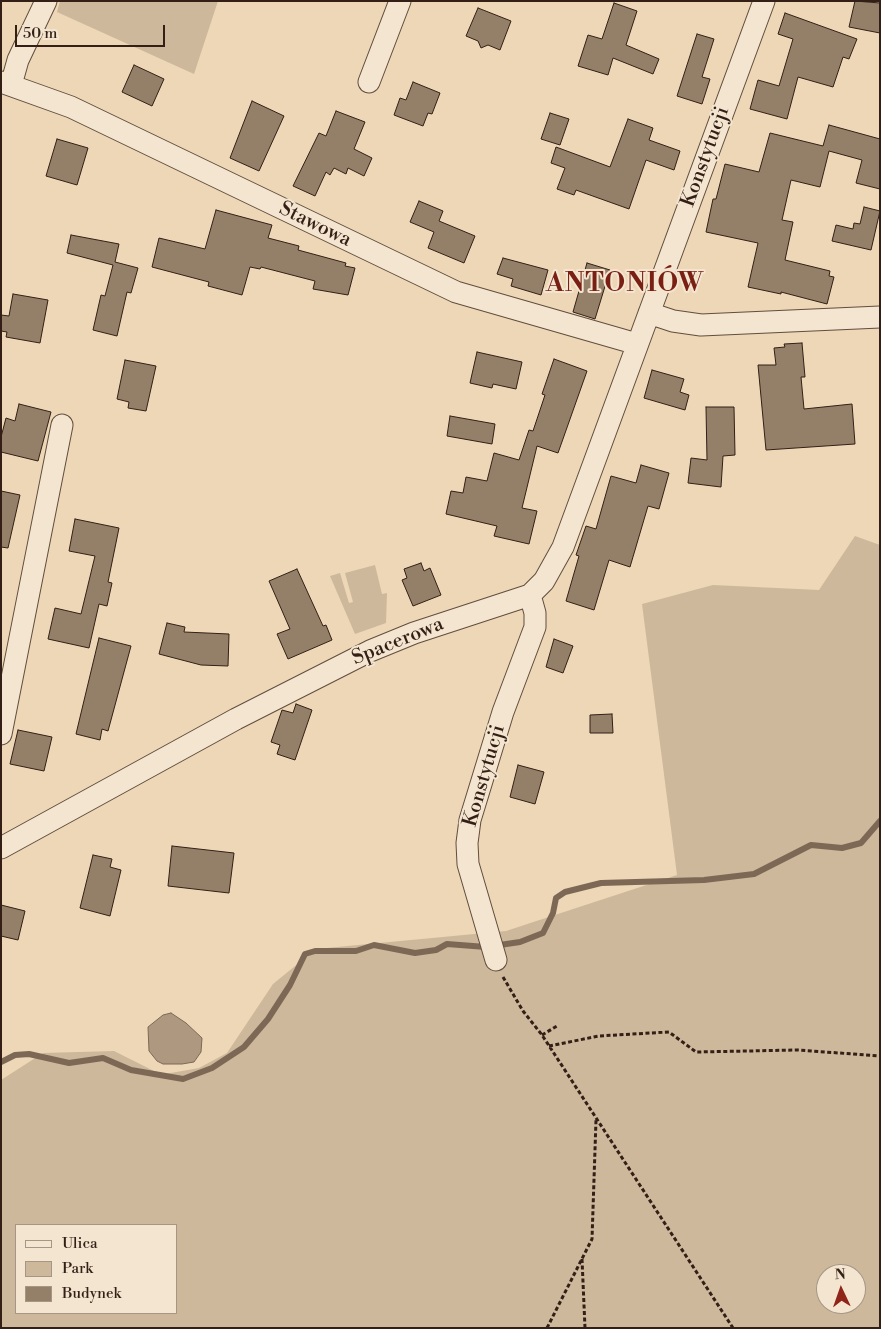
<!DOCTYPE html>
<html>
<head>
<meta charset="utf-8">
<style>
	body { margin:0 }
	#map { position:relative; width:881px; height:1329px; overflow:hidden; background:#edd7b6; font-family:"Libre Bodoni",serif }
	canvas { display:block }
	.frame { position:absolute; inset:0; border:2px solid #331f16; pointer-events:none }
	.legend { position:absolute; left:15px; top:1224px; width:162px; height:90px; box-sizing:border-box; background:#f3e5d0; border:1px solid #a69686; margin:0; padding:6px 9px; list-style:none; font-size:15px; color:#331f16 }
	.legend li { display:flex; align-items:center; gap:10px; height:25px }
	.legend b { width:25px; border:1px solid #a69686 }
	.north { position:absolute; left:816px; top:1264px; width:50px; height:50px; box-sizing:border-box; background:#f3e5d0; border:1px solid #a69686; border-radius:50%; rotate:357deg; font-size:14px; font-weight:700; line-height:20px; text-align:center; color:#331f16 }
	.north::after { content:''; display:block; margin:auto; width:18px; height:22px; background:#8f2418; clip-path:polygon(50% 0,100% 100%,50% 72%,0 100%) }
	.scale { position:absolute; left:15px; top:25px; width:150px; height:22px; box-sizing:border-box; border:2px solid #331f16; border-top:0; padding-left:6px; font-size:15px; line-height:18px; white-space:nowrap; color:#331f16; -webkit-text-stroke:4px #f3e5d0; paint-order:stroke }
</style>
</head>
<body>
<div id="map">
<canvas width="881" height="1329"></canvas>
<div class="frame"></div>
<ul class="legend">
<li><b style="height:6px;background:#f3e5d0"></b>Ulica</li>
<li><b style="height:14px;background:#cdb89b"></b>Park</li>
<li><b style="height:14px;background:#947f69"></b>Budynek</li>
</ul>
<div class="north">N</div>
<div class="scale">50 m</div>
</div>
<script>
const ctx = document.querySelector('canvas').getContext('2d');
ctx.lineJoin = 'round';
function fill(path, color) { ctx.fillStyle = color; ctx.fill(path, 'evenodd'); }
const poly = rows => new Path2D(rows.map(r => 'M' + r).join(''));
function stroke(path, color, width, dash) { ctx.strokeStyle = color; ctx.lineWidth = width; ctx.lineCap = dash ? 'butt' : 'round'; ctx.setLineDash(dash || []); ctx.stroke(path); }
function label(font, color, halo, rows, align = 'center') {
  ctx.font = font + ' "Libre Bodoni",serif'; ctx.lineWidth = 4; ctx.setLineDash([]); ctx.textBaseline = 'middle'; ctx.strokeStyle = halo; ctx.fillStyle = color; for (const [text, x, y, turn = 0] of rows) {
    ctx.save(); ctx.translate(x, y); ctx.rotate((+turn || 0) * Math.PI / 180); ctx.textAlign = isNaN(turn) ? turn : align; if (halo) ctx.strokeText(text, 0, 0); ctx.fillText(text, 0, 0); ctx.restore();
  }
}
fill(poly([
	[60,1,218,1,194,74,57,12],
	[855,536,880,545,880,1328,1,1328,1,1080,43,1053,114,1051,154,1071,165,1074,199,1068,227,1053,273,984,316,949,506,931,677,875,642,604,713,585,819,590],
	[16,1225,176,1225,176,1313,16,1313],
	[826,1274,856,1274,856,1304,826,1304],
	[375,565,382,594,387,593,386,623,355,634,330,576,340,573,349,603,353,602,345,573]
]), '#cdb89b');
const water = poly([
	[171,1013,186,1023,202,1038,201,1052,194,1062,182,1064,163,1064,157,1061,149,1051,148,1027,163,1015,171,1013]
]);
fill(water, '#ae9880');
stroke(water, '#7d6856', 1);
stroke(poly([
	[1,1062,15,1055,29,1054,69,1063,103,1058,131,1070,183,1079,212,1068,244,1047,268,1019,290,985,305,954,315,951,356,951,374,945,415,953,436,950,447,944,486,947,520,942,543,933,553,913,556,898,565,892,601,883,704,880,754,874,811,845,842,848,861,843,880,821]
]), '#7d6856', 6);
const building = poly([
	[855,1,880,3,880,33,849,27,855,1],
	[614,3,637,11,626,45,659,59,653,74,613,58,608,75,578,66,588,35,602,39,614,3],
	[478,8,511,21,500,50,488,45,481,48,478,41,466,36,478,8],
	[785,13,857,39,849,59,843,57,833,87,798,77,787,119,750,109,758,80,779,86,793,39,778,34,785,13],
	[697,34,714,39,702,77,710,79,702,104,677,96,697,34],
	[134,65,164,79,152,106,122,92,134,65],
	[413,82,440,93,432,114,428,113,423,126,394,115,400,98,406,100,413,82],
	[252,101,284,116,259,171,230,158,252,101],
	[336,111,365,122,354,149,372,158,364,176,348,168,346,174,334,168,330,175,326,172,315,196,293,186,319,133,326,136,336,111],
	[550,113,569,119,560,145,541,139,550,113],
	[628,119,653,128,649,140,680,151,674,170,646,160,629,209,576,190,574,195,557,189,565,168,551,163,556,147,610,167,628,119],
	[829,125,880,139,880,189,856,183,862,160,829,151,820,187,791,180,782,220,793,222,785,260,830,271,829,276,834,277,827,304,781,292,781,294,748,287,758,243,706,232,713,199,716,199,725,164,759,172,770,133,823,146,829,125],
	[57,139,88,148,77,185,46,176,57,139],
	[419,201,443,211,439,221,475,236,464,263,428,248,434,232,410,222,419,201],
	[864,207,880,211,871,250,832,241,836,225,853,229,854,223,860,224,864,207],
	[216,210,272,225,268,238,299,246,298,250,346,263,345,266,355,268,348,295,313,289,315,281,261,267,260,269,250,267,242,295,208,286,209,282,152,267,159,238,205,249,216,210],
	[71,235,119,244,115,262,138,268,131,293,127,292,117,336,93,330,101,295,105,296,113,265,67,253,71,235],
	[503,258,548,270,541,295,511,286,513,279,497,274,503,258],
	[587,263,610,270,595,319,573,312,587,263],
	[13,294,48,300,40,343,6,337,7,332,1,331,1,315,9,316,13,294],
	[802,343,805,377,801,377,804,409,852,404,855,444,766,450,758,365,776,365,774,348,785,347,784,344,802,343],
	[477,352,522,362,516,389,493,384,492,388,470,383,477,352],
	[554,359,587,371,558,453,537,446,522,508,537,511,529,544,494,536,497,526,446,514,451,491,463,493,466,477,487,481,494,453,519,460,529,430,533,431,545,395,542,394,554,359],
	[125,360,156,366,146,411,128,408,129,402,117,399,125,360],
	[652,370,684,379,680,392,689,395,685,410,644,398,652,370],
	[19,404,51,412,38,461,1,452,1,437,6,418,15,421,19,404],
	[706,407,734,407,735,455,723,456,721,487,688,483,691,458,707,460,706,407],
	[450,416,495,424,492,444,447,436,450,416],
	[641,465,669,473,659,509,648,506,630,567,609,560,594,610,566,601,579,556,576,555,586,526,596,529,611,476,636,483,641,465],
	[1,491,20,495,8,548,1,547,1,491],
	[75,519,119,528,108,582,112,583,107,606,99,604,89,648,48,639,55,608,81,614,95,556,69,551,75,519],
	[421,563,424,571,430,568,441,595,413,606,402,580,407,578,404,569,421,563],
	[297,569,323,626,326,625,332,640,288,659,277,634,290,629,269,581,297,569],
	[167,623,185,627,184,632,229,634,228,666,201,665,159,654,167,623],
	[99,638,131,646,108,731,102,729,100,740,76,734,99,638],
	[554,639,573,646,563,673,546,667,554,639],
	[296,704,312,710,295,760,277,754,280,745,271,742,282,710,293,713,296,704],
	[612,714,613,733,590,733,590,715,612,714],
	[18,730,52,737,44,771,10,764,18,730],
	[518,765,544,772,535,804,510,797,518,765],
	[172,846,234,853,229,893,168,886,172,846],
	[93,855,112,859,110,867,121,870,110,916,80,908,93,855],
	[1,905,25,911,18,940,1,936,1,905]
]);
fill(building, '#947f69');
stroke(building, '#331f16', 1);
const minor = poly([
	[1,82,71,107,456,292,637,344],
	[369,82,400,1],
	[11,85,18,60,46,1],
	[649,313,673,321,701,325,880,317],
	[1,734,62,425],
	[1,848,236,719,370,651,414,633,530,595,544,581,563,547,764,1],
	[496,960,468,864,467,843,470,820,503,712,535,627,535,613,530,595]
]);
stroke(minor, '#624d3e', 23);
stroke(poly([
	[503,977,523,1011,542,1035,733,1328],
	[542,1035,557,1026],
	[549,1046,599,1036,669,1032,696,1052,798,1050,880,1056],
	[582,1259,585,1328],
	[547,1328,592,1239,596,1120]
]), '#331f16', 3, [4, 2.5]);
stroke(minor, '#f3e5d0', 21);
label('20px', '#331f16', '#f3e5d0', [
	["Konstytucji",706,157,-70],
	["Stawowa",315,225,26],
	["Spacerowa",398,642,-22],
	["Konstytucji",485,776,-74]
]);
ctx.letterSpacing = '1px';
label('bold 25px', '#7a1f14', '#f3e5d0', [
	["ANTONIÓW",625,285]
]);
ctx.letterSpacing = '0px';
</script>
</body>
</html>
